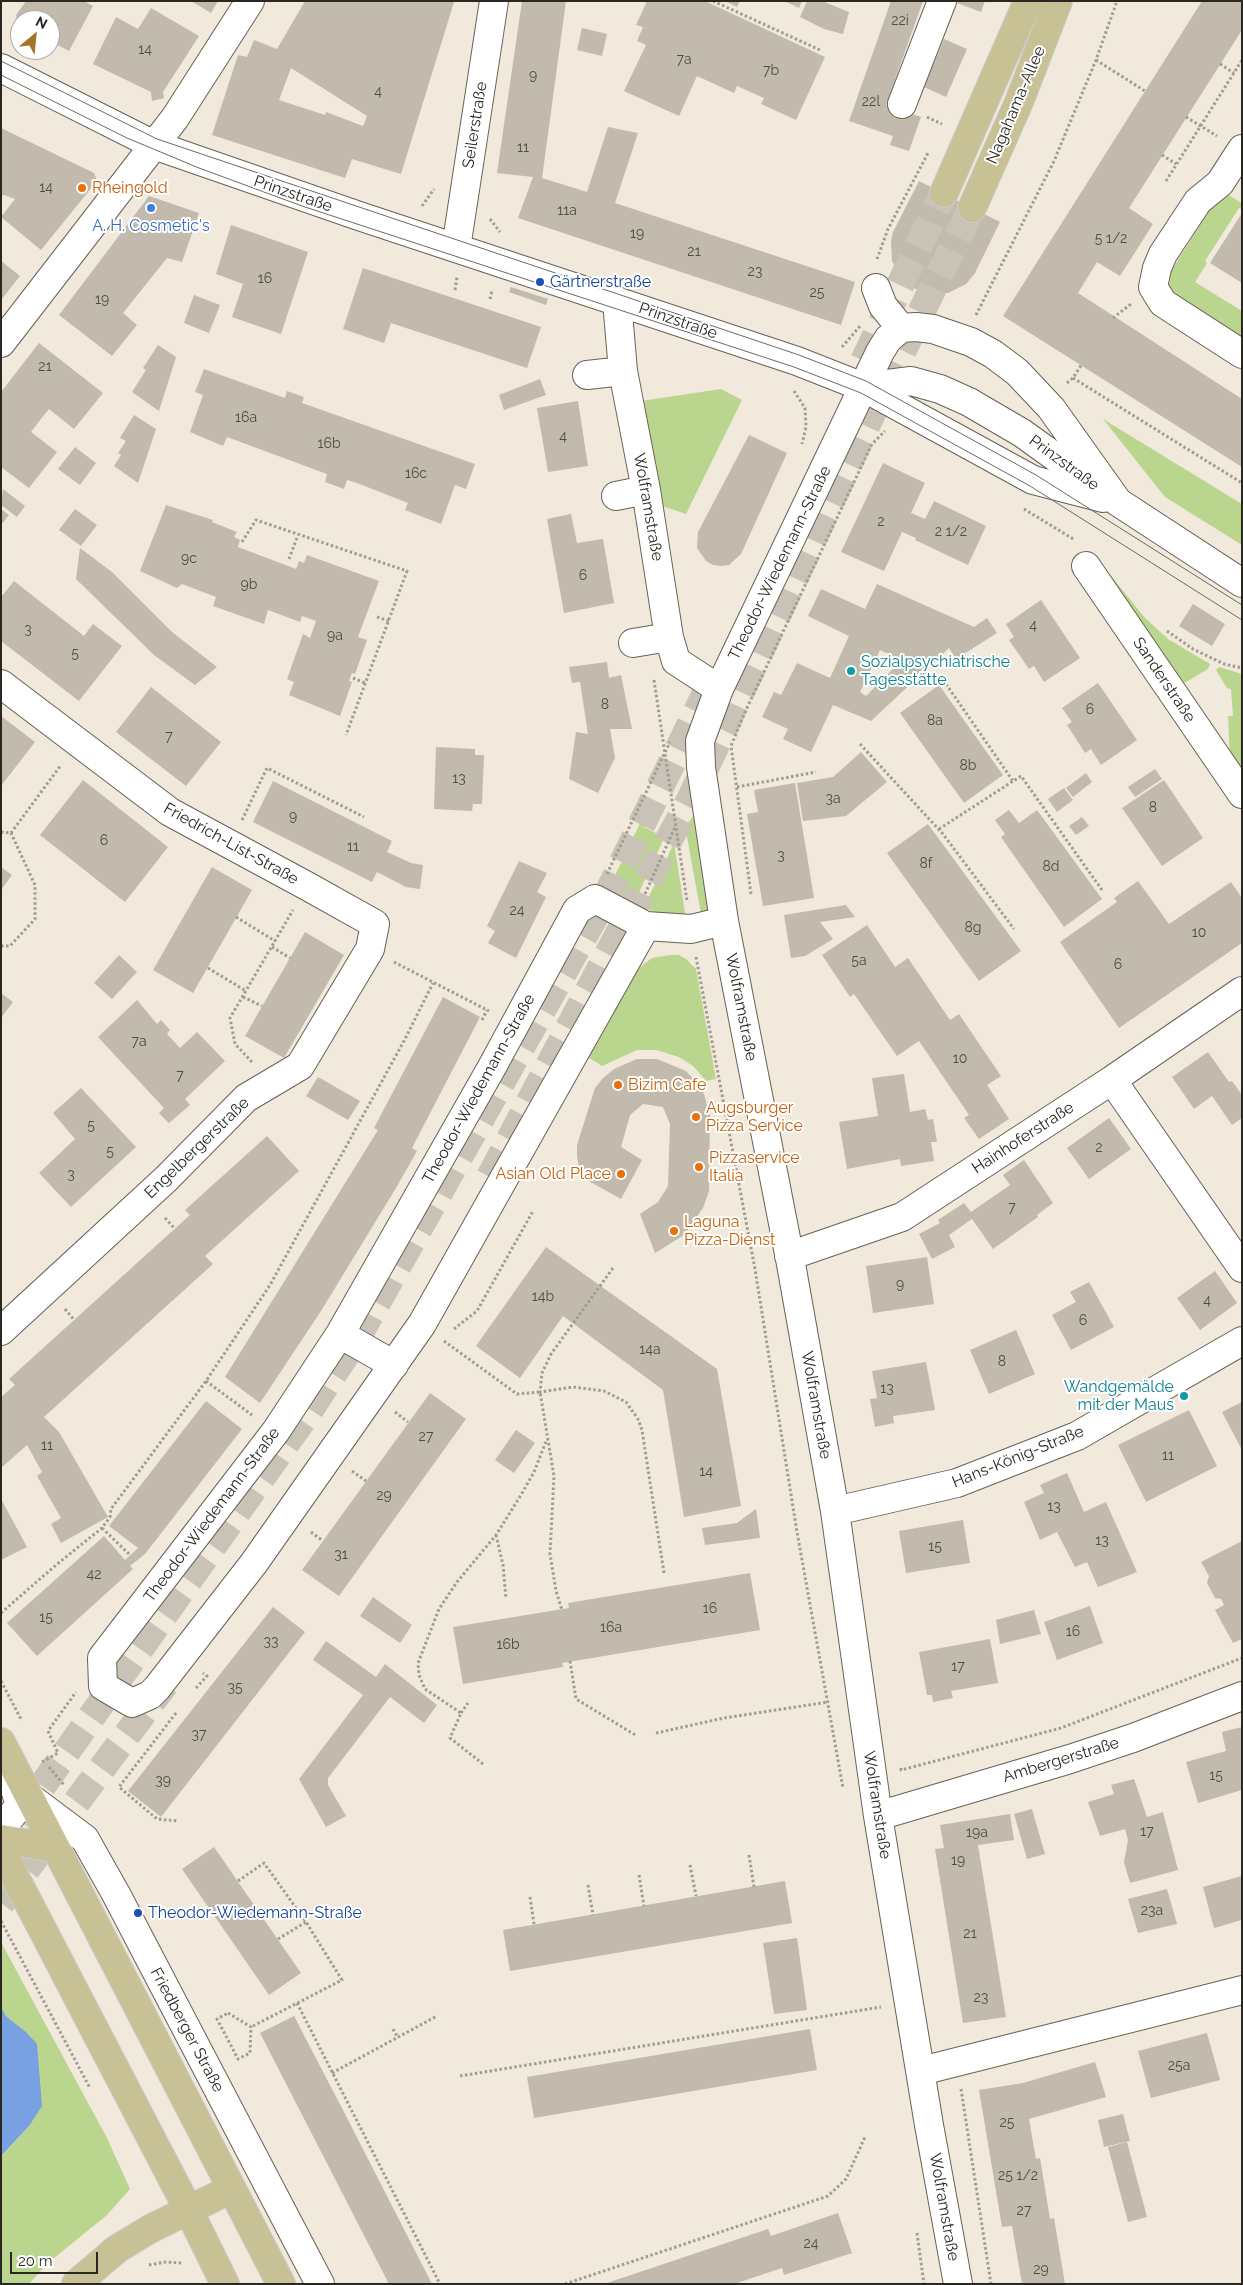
<!DOCTYPE html>
<html>
<head>
<meta charset="utf-8">
<style>
	body { margin:0 }
	#map { position:relative; width:1243px; height:2285px; overflow:hidden; background:#f1e9db; font-family:Raleway,sans-serif }
	canvas { display:block }
	.frame { position:absolute; inset:0; border:2px solid #2a2721; pointer-events:none }
	.north { position:absolute; left:10px; top:10px; width:50px; height:50px; box-sizing:border-box; background:#fff; border:1px solid #aaa9a6; border-radius:50%; rotate:28deg; font-size:14px; font-weight:700; line-height:20px; text-align:center; color:#2a2721 }
	.north::after { content:''; display:block; margin:auto; width:18px; height:22px; background:#a47529; clip-path:polygon(50% 0,100% 100%,50% 72%,0 100%) }
	.scale { position:absolute; left:10px; top:2252px; width:88px; height:22px; box-sizing:border-box; border:2px solid #2a2721; border-top:0; padding-left:6px; font-size:15px; line-height:18px; white-space:nowrap; color:#2a2721; -webkit-text-stroke:4px #fff; paint-order:stroke }
</style>
</head>
<body>
<div id="map">
<canvas width="1243" height="2285"></canvas>
<div class="frame"></div>
<div class="north">N</div>
<div class="scale">20 m</div>
</div>
<script>
const ctx = document.querySelector('canvas').getContext('2d');
ctx.lineJoin = 'round';
function fill(path, color) { ctx.fillStyle = color; ctx.fill(path, 'evenodd'); }
const poly = rows => new Path2D(rows.map(r => 'M' + r).join(''));
function stroke(path, color, width, dash) { ctx.strokeStyle = color; ctx.lineWidth = width; ctx.lineCap = dash ? 'butt' : 'round'; ctx.setLineDash(dash || []); ctx.stroke(path); }
function label(font, color, halo, rows, align = 'center') {
  ctx.font = font + ' Raleway,sans-serif'; ctx.lineWidth = 4; ctx.setLineDash([]); ctx.textBaseline = 'middle'; ctx.strokeStyle = halo; ctx.fillStyle = color; for (const [text, x, y, turn = 0] of rows) {
    ctx.save(); ctx.translate(x, y); ctx.rotate((+turn || 0) * Math.PI / 180); ctx.textAlign = isNaN(turn) ? turn : align; if (halo) ctx.strokeText(text, 0, 0); ctx.fillText(text, 0, 0); ctx.restore();
  }
}
fill(poly([
	[1222,191,1242,203,1242,209,1239,208,1205,261,1207,263,1195,282,1242,311,1242,340,1173,294,1169,285,1171,271],
	[721,389,742,400,686,514,659,505,641,401],
	[1103,419,1242,504,1242,545,1165,497],
	[1112,577,1145,618,1168,639,1210,664,1208,669,1181,685,1109,578],
	[1219,667,1242,674,1242,775,1230,758,1228,716,1233,716,1231,689,1227,688,1216,670],
	[694,815,711,911,701,914,685,826],
	[641,821,646,823,644,827,660,835,662,831,666,834,635,901,608,890],
	[674,843,686,919,671,920,644,907],
	[670,955,679,955,686,959,696,969,716,1079,706,1081,693,1066,679,1057,656,1050,637,1050,602,1066,586,1056,636,970,652,958],
	[1,1942,107,2138,130,2189,107,2215,48,2263,29,2284,1,2284,1,2156,29,2126,26,2032,6,2016,1,2007]
]), '#bad68e');
fill(poly([
	[1,2007,6,2016,26,2032,37,2044,42,2106,29,2126,1,2156]
]), '#77a1e1');
fill(poly([
	[26,1,84,1,93,6,69,51,50,41,50,20,20,20,20,26,18,25,16,15],
	[191,1,218,1,211,13],
	[305,1,454,2,401,174,352,159,345,178,212,135,238,55,247,57,254,40,277,49],
	[291,68,367,116,363,126,326,112,325,115,279,100],
	[522,1,566,1,542,178,587,192,608,127,638,133,615,203,855,282,841,325,518,218,533,177,497,173],
	[647,1,705,1,825,57,796,120,761,104,764,98,737,86,734,93,697,76,679,116,624,91,646,45,637,41,643,27,636,25],
	[725,1,740,1,737,7],
	[784,1,802,1,799,8],
	[807,1,822,1,849,12,843,34,824,29,800,17],
	[891,1,923,1,886,105,921,117,909,151,890,145,893,136,849,121],
	[958,1,985,1,981,12,957,3],
	[1202,1,1242,1,1242,30,1129,208,1153,224,1120,276,1097,262,1078,293,1242,399,1242,467,1003,316],
	[151,8,199,36,163,92,164,98,152,101,151,92,93,64,116,17,138,29],
	[582,28,607,34,602,56,577,50],
	[944,39,967,49,946,97,924,87],
	[1,128,94,173,97,181,41,250,1,217,15,199,4,195,1,196],
	[919,181,1000,222,975,273,966,284,948,293,928,294,909,286,902,279,892,261,891,241,893,232],
	[149,196,199,213,182,262,167,258,123,313,137,325,112,356,59,315],
	[1242,213,1242,283,1210,263],
	[231,225,308,252,281,334,232,317,243,284,216,274],
	[1,261,20,276,1,300],
	[363,268,541,327,527,368,391,323,384,343,343,329],
	[511,287,548,299,546,305,509,292],
	[194,295,220,305,209,333,184,323],
	[39,343,103,393,74,429,49,409,40,420,31,432,57,452,29,488,1,467,1,392],
	[158,345,176,357,159,411,132,392,146,370,143,368],
	[204,369,285,398,287,391,304,397,302,403,475,464,466,489,455,485,441,524,405,510,408,503,357,483,347,480,344,489,325,482,327,474,227,437,223,446,190,432,203,395,195,392],
	[540,379,546,395,504,410,499,395],
	[578,401,588,466,548,472,537,408],
	[134,415,156,429,138,483,114,466,121,455,118,453,126,441,120,438],
	[749,435,787,453,741,554,729,565,721,566,713,565,706,561,697,548,698,532],
	[75,447,96,463,80,485,58,469],
	[883,463,925,483,911,513,925,519,934,501,986,526,968,565,915,540,916,538,902,532,884,571,841,552],
	[3,489,25,506,17,517,1,505],
	[166,505,213,520,212,522,237,532,234,537,240,540,238,547,296,569,299,561,304,563,307,555,379,581,358,637,367,640,355,674,352,673,349,681,352,682,340,716,289,695,294,682,287,679,303,634,310,638,316,621,302,616,300,622,268,610,264,624,213,606,216,597,182,584,177,588,140,571],
	[1,509,9,515,1,525],
	[75,509,97,525,81,546,59,530],
	[571,514,577,543,603,539,614,603,564,613,547,519],
	[80,548,112,572,172,632,217,667,195,685,154,655,76,579],
	[14,581,84,636,93,624,122,646,79,701,1,641,1,597],
	[877,584,974,627,987,618,997,633,956,659,949,648,871,721,833,705,811,752,783,739,788,729,762,717,774,692,781,695,797,663,830,678,849,636,808,616,821,589,865,609],
	[880,650,902,660,866,696,860,692],
	[1041,600,1080,658,1044,682,1034,666,1029,669,1009,640,1014,637,1006,624],
	[1193,604,1225,624,1212,646,1179,626],
	[607,662,609,678,621,675,632,729,610,729,615,758,598,793,569,779,576,732,588,734,580,682,572,683,569,667],
	[1098,683,1137,740,1101,765,1091,749,1085,753,1067,725,1072,722,1062,708],
	[939,685,1003,775,964,803,900,713],
	[151,687,221,742,186,786,116,732],
	[1,716,35,742,1,786],
	[436,747,475,749,475,755,484,755,482,804,473,804,472,811,434,809],
	[861,752,887,782,846,816,803,821,797,783,833,777],
	[1155,769,1162,779,1135,797,1128,787],
	[1086,773,1092,782,1073,797,1066,788],
	[83,780,168,847,125,902,40,835],
	[1164,780,1203,838,1162,866,1122,808],
	[273,781,392,841,387,852,411,863,423,865,420,889,406,887,377,872,372,882,253,822],
	[795,783,814,898,763,906,747,814,758,812,754,790],
	[1064,788,1073,800,1057,812,1048,799],
	[1009,810,1019,823,1037,810,1102,899,1064,927,1001,837,1005,834,995,820],
	[1082,817,1089,826,1076,835,1069,826],
	[928,824,1021,951,979,981,887,853],
	[519,861,547,873,537,892,546,897,516,958,488,943,495,931,487,926],
	[1,867,12,875,1,890],
	[212,867,252,890,193,993,153,970],
	[1138,881,1169,924,1231,882,1242,898,1242,943,1119,1028,1060,942,1117,902,1114,898],
	[846,905,855,917,820,922,833,939,805,956,791,958,784,915],
	[867,925,895,967,908,958,950,1020,959,1014,1001,1076,987,1085,1009,1119,979,1139,964,1118,969,1115,919,1041,897,1056,854,994,850,997,822,955],
	[305,932,344,955,284,1058,245,1036],
	[119,955,137,972,112,999,94,983],
	[1,993,13,1002,1,1018],
	[443,997,480,1017,412,1148,417,1151,396,1188,321,1311,260,1403,225,1377,378,1130,374,1128],
	[137,1000,157,1024,161,1020,170,1030,167,1034,180,1048,197,1032,225,1061,185,1099,190,1105,169,1123,159,1113,164,1108,98,1037],
	[1208,1052,1229,1082,1232,1081,1242,1095,1242,1118,1232,1125,1212,1096,1194,1109,1172,1077],
	[637,1059,657,1059,686,1071,698,1084,704,1094,710,1116,709,1191,703,1208,684,1235,655,1253,640,1214,658,1202,668,1186,670,1124,663,1107,643,1104,630,1115,621,1147,642,1160,621,1199,587,1180,579,1167,577,1156,577,1145,595,1088,603,1078,614,1069],
	[904,1074,910,1112,925,1109,928,1120,933,1119,937,1142,931,1142,934,1161,901,1166,900,1159,847,1169,839,1122,878,1116,872,1078],
	[318,1077,360,1101,348,1120,306,1096],
	[81,1088,136,1147,71,1207,39,1173,75,1139,53,1113],
	[1109,1118,1131,1149,1089,1179,1067,1148],
	[267,1136,299,1171,205,1256,213,1264,44,1417,59,1432,108,1517,61,1543,51,1524,61,1518,37,1476,42,1472,27,1445,1,1468,1,1397,15,1385,9,1379,190,1215,185,1210],
	[1024,1160,1053,1203,1037,1215,1038,1217,993,1249,972,1219,949,1235,955,1247,932,1259,919,1234,940,1223,938,1220,964,1203,971,1212,1010,1185,1003,1175],
	[546,1247,717,1369,741,1506,684,1517,663,1390,563,1316,520,1378,476,1346],
	[927,1257,934,1304,873,1313,866,1266],
	[1215,1271,1237,1303,1200,1330,1177,1298],
	[1089,1282,1114,1327,1071,1350,1052,1315,1076,1302,1070,1292],
	[1016,1330,1035,1374,989,1394,970,1350],
	[926,1362,935,1410,893,1416,894,1423,875,1427,870,1399,877,1398,872,1371],
	[430,1393,466,1419,339,1596,302,1570],
	[206,1401,242,1429,145,1554,130,1566,133,1569,37,1656,7,1623,104,1536,125,1560,138,1548,109,1526],
	[1242,1402,1242,1450,1222,1412],
	[1189,1410,1217,1466,1146,1502,1118,1445],
	[516,1430,535,1443,514,1473,495,1460],
	[1067,1473,1084,1512,1106,1502,1137,1572,1098,1587,1087,1562,1075,1567,1057,1532,1040,1540,1024,1502,1044,1493,1040,1485],
	[1,1499,27,1547,1,1560],
	[756,1509,760,1538,705,1545,702,1528,737,1523],
	[963,1520,970,1563,906,1573,899,1531],
	[1242,1541,1242,1639,1233,1643,1215,1610,1224,1605,1221,1599,1215,1598,1207,1583,1209,1576,1201,1562],
	[750,1573,760,1630,562,1663,563,1667,463,1684,453,1627,569,1608,568,1603],
	[373,1597,412,1625,400,1643,360,1616],
	[1090,1606,1103,1643,1057,1660,1044,1622],
	[273,1607,305,1632,161,1817,128,1791],
	[1034,1610,1041,1634,1000,1644,996,1620],
	[990,1639,998,1683,951,1691,953,1698,933,1702,932,1695,927,1695,919,1652],
	[326,1641,376,1677,385,1664,437,1705,424,1723,390,1697,328,1778,328,1785,346,1816,326,1827,299,1779,363,1695,313,1660],
	[1242,1727,1242,1790,1198,1803,1186,1762,1226,1751,1222,1732],
	[1134,1779,1147,1817,1163,1812,1178,1870,1130,1883,1124,1862,1128,1840,1125,1829,1100,1836,1088,1802,1114,1794,1111,1785],
	[1032,1809,1045,1854,1027,1859,1014,1814],
	[1010,1814,1014,1840,978,1845,1006,2017,963,2023,935,1849,944,1848,940,1825],
	[214,1847,301,1973,269,1995,182,1869],
	[1242,1876,1242,1920,1214,1928,1203,1887],
	[785,1881,792,1923,510,1971,503,1930],
	[1167,1889,1177,1924,1138,1933,1128,1899],
	[797,1938,807,2010,774,2014,763,1943],
	[294,2016,345,2114,432,2284,389,2284,260,2033],
	[810,2029,817,2070,534,2118,527,2077],
	[1207,2033,1220,2080,1151,2098,1138,2051],
	[1095,2062,1106,2097,1029,2119,1036,2159,1040,2158,1050,2219,1054,2218,1065,2284,1022,2284,1012,2226,1002,2227,979,2090,1023,2083],
	[1123,2114,1130,2141,1104,2147,1098,2120],
	[1127,2142,1147,2217,1128,2222,1108,2147],
	[838,2213,852,2253,784,2275,782,2268,734,2284,604,2284,768,2229,771,2236]
]), '#c2baac');
stroke(poly([
	[864,361,944,193],
	[490,1177,691,798,876,405,972,208],
	[18,1820,309,1411,358,1336,608,893,709,687],
	[1,1903,165,1684]
]), '#c9c2b6', 28, [28, 14]);
const minor = poly([
	[1,68,154,145,359,216,797,361,863,387,911,381,940,389,969,402,1022,433,1118,502,1242,583],
	[902,104,942,1],
	[1242,149,1220,183,1198,201,1163,254,1157,268,1153,287,1163,303,1242,354],
	[456,248,494,1],
	[876,288,883,306,901,328],
	[617,301,623,371,646,490,669,637,676,661,719,689],
	[1,343,175,118,250,1],
	[587,375,623,371],
	[863,387,1033,480,1103,498],
	[616,496,646,490],
	[1086,566,1242,794],
	[633,643,669,637],
	[1,684,170,812,307,886,375,924,370,949,300,1066,246,1098,166,1179,1,1331],
	[595,899,646,926,422,1324,254,1563,157,1688,150,1695,132,1703,103,1686,102,1658,276,1431,340,1334,492,1067,577,910,595,899],
	[646,926,691,929,724,921],
	[1112,1080,1242,1268],
	[789,1256,902,1217,1112,1080,1242,991],
	[340,1334,394,1365],
	[835,1511,957,1483,1077,1436,1242,1341],
	[29,1797,85,1839,116,1894,320,2284],
	[878,1816,1070,1759,1133,1738,1242,1696],
	[1,1829,20,1805,11,1777],
	[921,2071,1242,1990],
	[958,2284,929,2125,878,1816,835,1511,791,1264,724,921,701,767,700,741,719,689,880,352,888,339,901,328,916,327,933,329,971,342,993,354,1017,372,1051,408,1118,502]
]);
const major = poly([
	[944,193,1028,1],
	[972,208,1019,102,1058,1],
	[1,1742,281,2284],
	[1,1839,55,1848],
	[1,1850,188,2209,225,2284],
	[76,2284,117,2249,150,2229,231,2189]
]);
stroke(minor, '#686155', 30);
stroke(major, '#cccbca', 30);
stroke(poly([
	[713,1,820,50],
	[1096,60,1145,91],
	[1220,64,1234,73],
	[927,117,942,124],
	[1186,117,1217,136],
	[1162,155,1176,164],
	[1166,181,1242,60],
	[422,206,434,189],
	[490,219,500,232],
	[877,259,888,229,928,153],
	[455,290,457,277],
	[490,299,492,291],
	[976,315,1054,161,1096,60,1117,1],
	[1113,318,1131,304],
	[842,347,861,325],
	[1073,378,1242,483],
	[1067,383,1073,378,1082,364],
	[794,391,805,408,806,427,802,444],
	[1024,509,1075,540],
	[242,542,256,520,407,571,346,735],
	[289,559,298,535],
	[377,617,389,621],
	[1167,631,1193,649,1224,664,1242,668],
	[353,678,365,683],
	[654,680,687,901],
	[946,684,1013,781],
	[860,744,943,834,1014,929],
	[737,787,816,772],
	[242,820,267,768,364,817],
	[939,829,1021,776,1102,890],
	[1,832,11,833,61,765],
	[607,874,670,742],
	[645,894,675,827],
	[751,894,731,746,745,712,872,444,885,431],
	[236,917,275,941],
	[1,946,10,946,35,919,35,885,11,833],
	[272,947,290,958],
	[696,957,755,1269,797,1532,843,1788],
	[394,962,489,1011],
	[208,968,246,991],
	[243,997,262,1006],
	[482,1020,487,1010],
	[252,1062,235,1044,230,1018,293,910],
	[165,1218,175,1229],
	[613,1268,551,1354,542,1373,540,1392,573,1387,604,1391,626,1402,638,1419,642,1430,664,1573],
	[65,1309,74,1320],
	[454,1329,477,1311,533,1211],
	[444,1341,517,1394,540,1392,554,1476,550,1554,556,1591,562,1610],
	[206,1381,252,1415],
	[395,1412,408,1422],
	[352,1471,366,1481],
	[102,1528,130,1555],
	[311,1532,323,1541],
	[496,1535,503,1565,506,1599],
	[1,1613,56,1565,102,1528,110,1517,111,1509,206,1381,270,1285,404,1041,433,983],
	[570,1661,576,1699,637,1736],
	[1,1681,22,1721],
	[196,1688,207,1676,203,1673],
	[176,1713,119,1787,157,1819,178,1821],
	[461,1713,468,1703],
	[656,1733,724,1718,828,1702],
	[42,1762,58,1753,48,1731,76,1692],
	[483,1764,450,1738,461,1713,425,1689,419,1675,418,1663,439,1609,457,1582,496,1535,521,1495,534,1472,547,1439],
	[49,1767,64,1785],
	[901,1768,901,1770,1061,1728,1242,1658],
	[749,1855,754,1887],
	[690,1865,696,1896],
	[639,1875,644,1906],
	[238,1881,264,1863,306,1922,342,1980,251,2027],
	[588,1885,593,1915],
	[530,1897,534,1924],
	[1,1921,90,2088],
	[278,1939,306,1922],
	[297,2003,440,2284],
	[228,2013,251,2027,250,2053,238,2059,217,2019,228,2013],
	[393,2029,398,2038],
	[332,2073,437,2016],
	[460,2076,881,2007],
	[961,2089,991,2284],
	[917,2233,924,2284],
	[149,2265,166,2262,182,2263],
	[565,2284,828,2196,846,2179,865,2137]
]), '#a19b91', 3, [2.5, 2.5]);
stroke(minor, '#fff', 28);
stroke(major, '#c8c195', 28);
stroke(poly([
	[1,61,157,139,799,355,866,381,1036,475,1242,605],
	[1,75,127,138,199,168,302,206,794,367,861,393,1030,486,1242,620]
]), '#6e6960', 1);
for (const [x, y, r, color] of [
	[82,188,5,"#e8710a"],
	[151,208,5,"#3f7fe0"],
	[540,282,5,"#1a4fb4"],
	[851,671,5,"#0f9aa8"],
	[618,1085,5,"#e8710a"],
	[696,1117,5,"#e8710a"],
	[699,1167,5,"#e8710a"],
	[621,1174,5,"#e8710a"],
	[674,1231,5,"#e8710a"],
	[1184,1396,5,"#0f9aa8"],
	[138,1913,5,"#1a4fb4"]
]) { const dot = new Path2D(); dot.arc(x, y, r, 0, 2 * Math.PI); ctx.fillStyle = color; ctx.fill(dot); stroke(dot, '#fff', 2); }
label('14px', '#504c44', null, [
	["22i",900,21],
	["14",145,50],
	["7a",684,60],
	["7b",771,71],
	["9",533,76],
	["4",378,92],
	["22l",871,102],
	["11",523,148],
	["14",46,188],
	["11a",567,211],
	["19",637,234],
	["5 1/2",1111,239],
	["21",694,252],
	["23",755,272],
	["16",265,279],
	["25",817,293],
	["19",102,300],
	["21",45,367],
	["16a",246,418],
	["4",563,437],
	["16b",329,444],
	["16c",416,474],
	["2",881,522],
	["2 1/2",951,532],
	["9c",189,559],
	["6",583,576],
	["9b",249,585],
	["4",1033,626],
	["3",28,630],
	["9a",335,636],
	["5",75,654],
	["8",605,705],
	["6",1090,710],
	["8a",935,721],
	["7",169,737],
	["8b",968,766],
	["13",459,779],
	["3a",833,799],
	["8",1153,808],
	["9",293,817],
	["6",104,841],
	["11",353,847],
	["3",781,856],
	["8f",926,864],
	["8d",1051,867],
	["24",517,911],
	["8g",973,928],
	["10",1199,933],
	["5a",859,961],
	["6",1118,965],
	["7a",139,1042],
	["10",960,1059],
	["7",180,1076],
	["5",91,1126],
	["2",1099,1148],
	["5",110,1152],
	["3",71,1175],
	["7",1012,1208],
	["9",900,1285],
	["14b",543,1297],
	["4",1207,1301],
	["6",1083,1321],
	["14a",650,1350],
	["8",1002,1362],
	["13",887,1389],
	["27",426,1437],
	["11",47,1446],
	["11",1168,1456],
	["14",706,1472],
	["29",384,1496],
	["13",1054,1507],
	["13",1102,1541],
	["15",935,1547],
	["31",341,1555],
	["42",94,1575],
	["16",710,1609],
	["15",46,1618],
	["16a",611,1628],
	["16",1073,1632],
	["33",271,1642],
	["16b",508,1645],
	["17",958,1667],
	["35",235,1688],
	["37",199,1735],
	["15",1216,1776],
	["39",163,1781],
	["17",1147,1832],
	["19a",977,1833],
	["19",958,1861],
	["23a",1152,1911],
	["21",970,1934],
	["23",981,1998],
	["25a",1179,2066],
	["25",1007,2123],
	["25 1/2",1018,2176],
	["27",1024,2211],
	["24",811,2244],
	["29",1041,2270]
]);
label('16px', '#2a2721', '#fff', [
	["Nagahama-Allee",1016,105,-67],
	["Seilerstraße",475,125,-81],
	["Prinzstraße",293,194,19],
	["Prinzstraße",678,321,19],
	["Prinzstraße",1064,463,36],
	["Wolframstraße",648,507,80],
	["Theodor-Wiedemann-Straße",780,563,-64],
	["Sanderstraße",1164,680,56],
	["Friedrich-List-Straße",231,844,29],
	["Wolframstraße",741,1007,79],
	["Theodor-Wiedemann-Straße",479,1089,-61],
	["Hainhoferstraße",1023,1138,-33],
	["Engelbergerstraße",197,1148,-44],
	["Wolframstraße",816,1405,80],
	["Hans-König-Straße",1018,1457,-22],
	["Theodor-Wiedemann-Straße",212,1515,-53],
	["Ambergerstraße",1061,1760,-17],
	["Wolframstraße",877,1805,81],
	["Friedberger Straße",187,2030,62],
	["Wolframstraße",944,2207,80]
]);
label('16px', '#c56008', '#fff', [
	["Rheingold",92,188],
	["Bizim Cafe",628,1085],
	["Augsburger",706,1108],
	["Pizza Service",706,1126],
	["Pizzaservice",709,1158],
	["Italia",709,1176],
	["Asian Old Place",611,1174,"right"],
	["Laguna",684,1222],
	["Pizza-Dienst",684,1240]
], 'left');
label('16px', '#366cbe', '#fff', [
	["A. H. Cosmetic's",151,226]
]);
label('16px', '#164399', '#fff', [
	["Gärtnerstraße",550,282],
	["Theodor-Wiedemann-Straße",148,1913]
], 'left');
label('16px', '#0d838f', '#fff', [
	["Sozialpsychiatrische",861,662],
	["Tagesstätte",861,680],
	["Wandgemälde",1174,1387,"right"],
	["mit der Maus",1174,1405,"right"]
], 'left');
</script>
</body>
</html>
